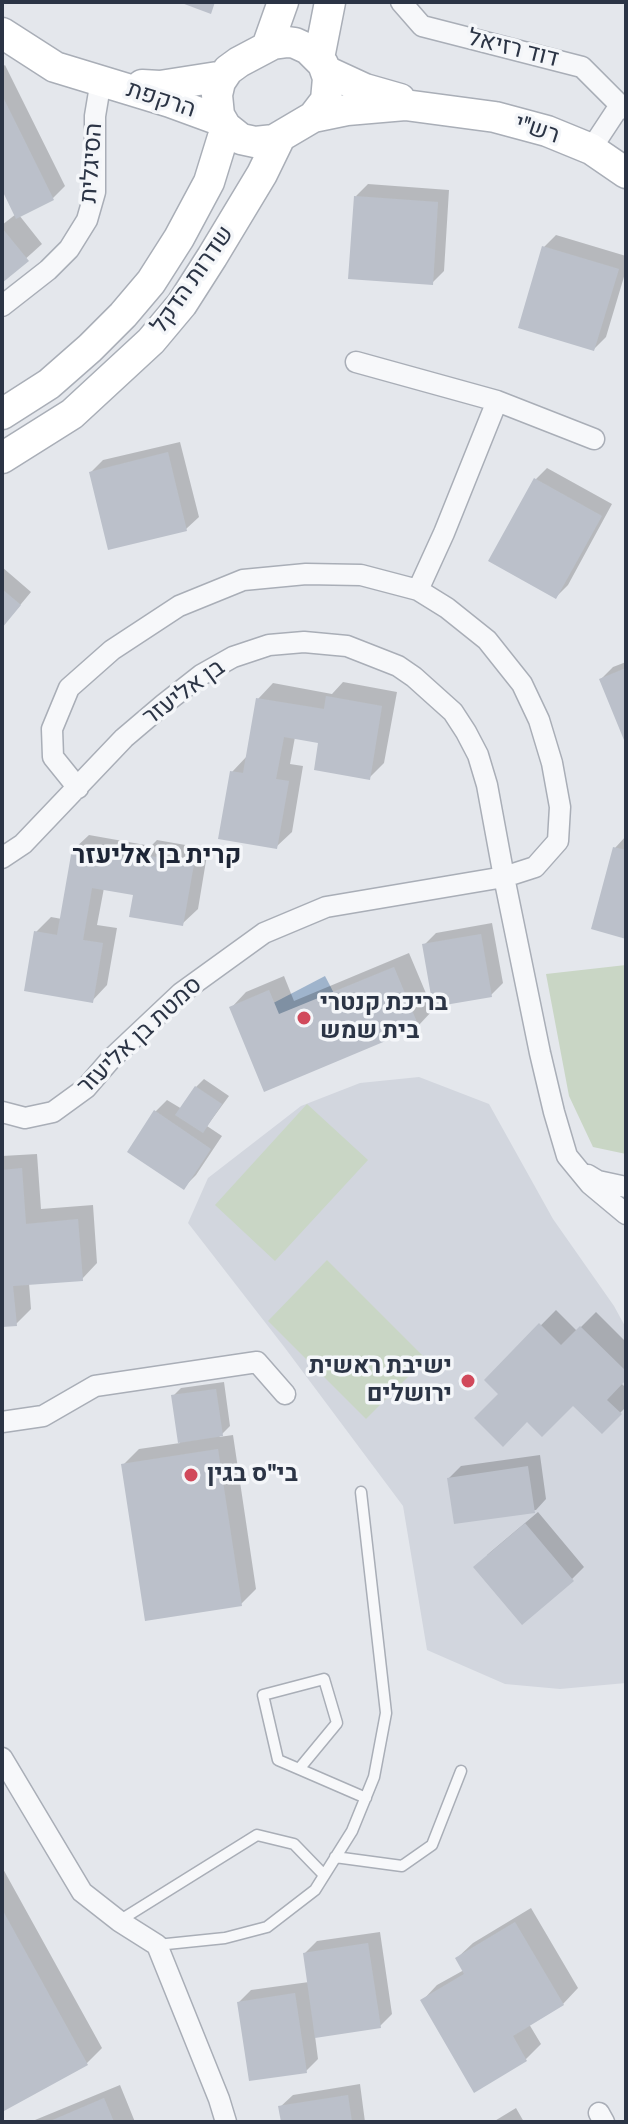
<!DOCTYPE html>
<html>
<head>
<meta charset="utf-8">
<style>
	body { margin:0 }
	#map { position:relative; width:628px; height:2124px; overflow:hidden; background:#e4e7ec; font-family:"Archivo Narrow",sans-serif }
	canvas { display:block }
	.frame { position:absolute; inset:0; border:4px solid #2b3445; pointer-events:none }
</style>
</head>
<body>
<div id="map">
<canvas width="628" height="2124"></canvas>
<div class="frame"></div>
</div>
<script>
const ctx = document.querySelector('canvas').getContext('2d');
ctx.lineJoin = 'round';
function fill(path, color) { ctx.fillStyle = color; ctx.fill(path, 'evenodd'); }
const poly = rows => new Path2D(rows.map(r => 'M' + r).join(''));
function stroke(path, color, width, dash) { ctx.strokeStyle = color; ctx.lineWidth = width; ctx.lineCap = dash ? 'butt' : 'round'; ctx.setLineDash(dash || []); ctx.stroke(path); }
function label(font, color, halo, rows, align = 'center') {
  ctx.font = font + ' "Archivo Narrow",Heebo,sans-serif'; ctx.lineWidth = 7; ctx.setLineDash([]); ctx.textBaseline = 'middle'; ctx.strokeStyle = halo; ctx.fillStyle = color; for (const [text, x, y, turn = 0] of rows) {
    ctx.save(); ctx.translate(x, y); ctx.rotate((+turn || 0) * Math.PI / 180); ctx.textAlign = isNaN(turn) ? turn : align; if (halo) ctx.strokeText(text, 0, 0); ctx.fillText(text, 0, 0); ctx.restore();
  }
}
fill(poly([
	[419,1077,489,1104,553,1219,614,1306,626,1328,626,1683,560,1689,505,1684,427,1650,403,1506,285,1348,188,1223,208,1178,301,1106,360,1083]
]), '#d2d6de');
fill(poly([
	[626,965,626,1154,593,1147,569,1096,546,974],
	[307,1104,368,1160,275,1261,215,1205],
	[327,1260,426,1359,366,1419,268,1321]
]), '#c9d6c5');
fill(poly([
	[325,976,351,1026,258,1011]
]), '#9fb4cc');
fill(poly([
	[5,65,65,186,53,198,19,215,42,244,2,280,2,225,16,214,2,186,2,67],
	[368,184,449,190,444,271,432,283,356,196],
	[556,235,626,256,626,270,606,337,594,349,544,247],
	[180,442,199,517,186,529,91,472,103,460],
	[547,468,612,504,568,585,556,597,535,480],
	[2,567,31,592,2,627],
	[626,662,626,740,601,679,613,667],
	[343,682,397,692,384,763,369,778,321,742,295,737,290,764,303,766,292,832,276,847,232,772,248,755,258,699,273,683,332,694],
	[89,835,151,846,157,840,208,849,198,909,182,924,136,893,104,888,97,925,117,928,107,985,92,1001,36,932,51,917,62,919,73,850],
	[626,836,626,937,615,848],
	[492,923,503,983,491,995,424,945,436,933],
	[409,953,433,1010,418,1026,265,1089,231,1008,246,992,284,976,294,1001],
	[204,1079,229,1096,207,1126,222,1136,196,1175,184,1187,155,1112,167,1100,182,1109,196,1087],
	[37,1154,41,1209,93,1205,97,1263,82,1279,29,1283,31,1309,16,1324,2,1325,2,1156],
	[556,1310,577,1331,596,1312,626,1342,626,1378,621,1383,626,1388,626,1407,602,1431,573,1403,501,1394,487,1380],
	[224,1382,230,1426,219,1437,233,1435,256,1589,241,1604,123,1465,139,1449,180,1443,173,1396,181,1388],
	[540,1455,546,1499,536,1510,456,1522,449,1478,461,1466],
	[538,1512,584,1567,572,1579,487,1555],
	[2,1867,102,2048,87,2063,2,2104],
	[531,1908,578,1988,563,2004,529,2024,541,2044,526,2059,475,2090,422,2001,437,1985,464,1970,457,1958,473,1943],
	[380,1932,392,2014,380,2026,315,2036,318,2059,306,2071,239,2002,251,1990,309,1982,305,1953,317,1941],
	[360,2084,365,2122,283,2122,280,2107,293,2095],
	[120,2085,135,2122,33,2122,35,2120],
	[516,2108,524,2122,493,2122]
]), '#0003');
fill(poly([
	[179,2,215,2,211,14],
	[2,95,54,200,16,219,2,190],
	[354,196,438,202,433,285,348,279],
	[2,228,29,261,2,283],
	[542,246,619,269,594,351,518,328],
	[168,452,187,531,108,550,89,472],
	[534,478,602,516,556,599,488,561],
	[2,589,21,605,2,628],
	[626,668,626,745,599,679],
	[326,696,382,706,370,780,314,770,318,743,284,737,276,779,289,781,277,849,218,839,230,771,243,773,256,698,324,709],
	[613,847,626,850,626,939,591,929],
	[72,849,139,861,140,854,194,864,183,926,129,917,133,895,92,888,83,940,103,943,93,1003,24,991,34,931,57,935],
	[481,934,492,997,433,1007,422,944],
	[394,967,419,1027,264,1092,229,1007,269,990,279,1014],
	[195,1086,222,1104,203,1133,175,1115],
	[154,1110,211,1149,184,1190,127,1152],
	[22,1168,26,1224,78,1219,83,1281,13,1286,17,1326,2,1327,2,1170],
	[539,1323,561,1345,580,1326,626,1371,626,1380,607,1400,622,1414,602,1434,573,1406,542,1437,527,1422,503,1447,474,1418,498,1394,484,1380],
	[216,1389,223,1436,178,1443,171,1395],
	[218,1449,242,1606,145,1621,121,1464],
	[528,1466,535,1513,454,1524,447,1478],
	[525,1523,574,1581,522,1625,473,1567],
	[2,1909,88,2065,4,2111,2,2108],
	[515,1922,564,2005,513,2036,527,2061,474,2093,420,2000,464,1974,455,1958],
	[368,1943,381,2028,315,2038,303,1953],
	[295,1993,307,2073,249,2081,237,2002],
	[348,2095,352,2122,281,2122,278,2106],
	[104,2098,114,2122,48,2122]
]), '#bbc0ca');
const lane = poly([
	[299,1769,337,1723,324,1679,263,1695,278,1760,299,1769,366,1798],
	[335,1857,402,1866,432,1845,461,1771],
	[119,1921,257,1835,294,1844,324,1875],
	[157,1945,225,1938,267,1927,315,1890,352,1831,374,1777,386,1713,361,1492]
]);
const street = poly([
	[401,2,422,26,582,67,620,105,626,109],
	[591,149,620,105],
	[2,306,48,270,69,249,87,220,95,192,95,116,101,80],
	[356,362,497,401,594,439],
	[418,590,444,533,497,401],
	[2,858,23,844,124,738,164,704,201,675,233,657,269,645,304,642,347,646,398,666,414,677,453,712,466,732,478,755,487,785,504,877,540,1053,554,1112,567,1156,590,1184,626,1214],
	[2,1112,25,1118,53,1112,86,1088,111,1059,181,993,264,933,326,907,504,877,535,867,558,841,560,807,552,763,539,720,522,684,487,640,447,608,418,590,361,575,306,574,243,580,179,606,112,650,69,688,52,729,53,757,78,788],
	[588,1175,598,1181,626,1187],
	[2,1422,43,1416,95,1386,257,1362,285,1394],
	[2,1758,82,1892,119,1921,157,1945,219,2099,226,2122],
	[599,2113,604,2122]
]);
const secondary = poly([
	[2,33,55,67,170,102,222,121],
	[288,42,295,43,308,49,323,64,328,78,326,100,313,117,274,140,255,142,241,139,226,127,219,115,217,95,220,82,228,70,239,62,273,44,288,42],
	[267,47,283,2],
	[319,58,330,2],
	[326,71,365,89,400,99],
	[142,85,160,86,224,76],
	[313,117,347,110,405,105,495,117,547,131,591,149,626,173],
	[2,414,49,384,90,348,123,315,151,282,179,238,209,182,226,127],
	[2,458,72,414,151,341,182,304,212,257,262,174,280,137]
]);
stroke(lane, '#a9aeb7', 13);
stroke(street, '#a9aeb7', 23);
stroke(secondary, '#a9aeb7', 33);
stroke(lane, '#f7f8fa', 10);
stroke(street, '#f7f8fa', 20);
stroke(secondary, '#fff', 30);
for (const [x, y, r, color] of [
	[304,1018,8,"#d1495b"],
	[468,1381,8,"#d1495b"],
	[191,1475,8,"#d1495b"]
]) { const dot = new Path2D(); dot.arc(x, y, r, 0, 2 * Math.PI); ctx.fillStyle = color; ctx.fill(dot); stroke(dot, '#f4f6f9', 3); }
label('24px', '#2b3445', '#f4f6f9', [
	["דוד רזיאל",513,49,14],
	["הרקפת",161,100,18],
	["רש\"י",537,130,18],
	["הסיגלית",92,163,-86],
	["שדרות הדקל",193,280,-55],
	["בן אליעזר",184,693,-36],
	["סמטת בן אליעזר",140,1036,-43]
]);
label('bold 24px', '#2b3445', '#f4f6f9', [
	["בריכת קנטרי",320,1004],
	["בית שמש",320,1032],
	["ישיבת ראשית",452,1367,"right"],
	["ירושלים",452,1395,"right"],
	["בי\"ס בגין",207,1475]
], 'left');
label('bold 26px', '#1d2536', '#f4f6f9', [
	["קרית בן אליעזר",157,856]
]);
</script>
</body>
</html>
